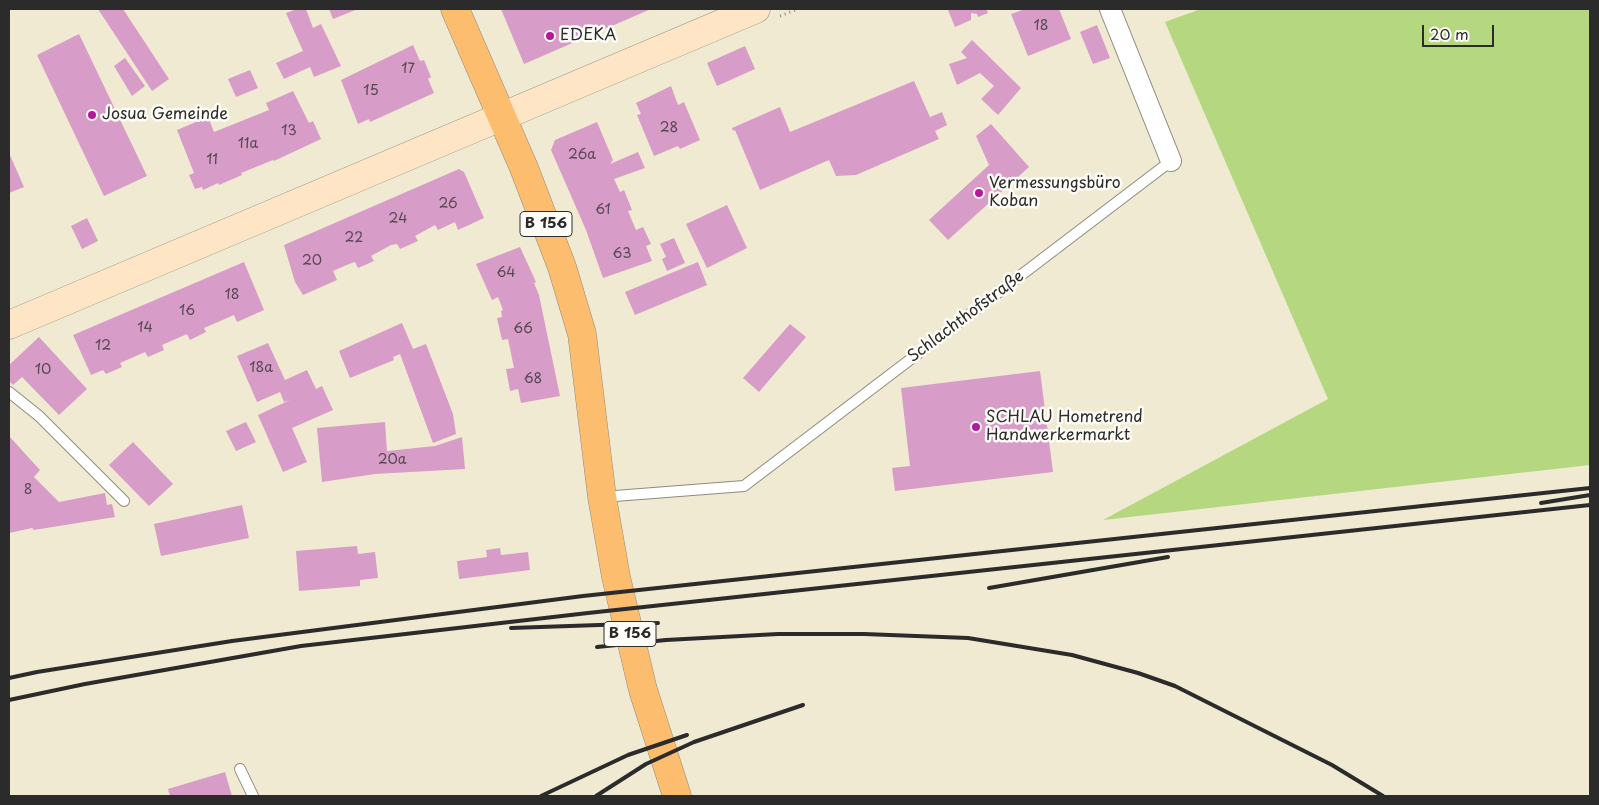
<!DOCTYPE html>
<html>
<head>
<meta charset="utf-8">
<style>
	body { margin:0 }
	#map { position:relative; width:1599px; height:805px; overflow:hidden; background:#f0ead2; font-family:"Playpen Sans",sans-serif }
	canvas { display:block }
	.frame { position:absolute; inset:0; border:10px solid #2b2b2b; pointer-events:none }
	.scale { position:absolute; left:1422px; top:25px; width:72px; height:22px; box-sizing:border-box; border:2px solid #2b2b2b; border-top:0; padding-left:6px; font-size:15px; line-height:18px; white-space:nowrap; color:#2b2b2b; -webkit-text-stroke:4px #fdfcf7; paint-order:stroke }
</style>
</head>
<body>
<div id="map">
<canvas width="1599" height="805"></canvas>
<div class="frame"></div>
<div class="scale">20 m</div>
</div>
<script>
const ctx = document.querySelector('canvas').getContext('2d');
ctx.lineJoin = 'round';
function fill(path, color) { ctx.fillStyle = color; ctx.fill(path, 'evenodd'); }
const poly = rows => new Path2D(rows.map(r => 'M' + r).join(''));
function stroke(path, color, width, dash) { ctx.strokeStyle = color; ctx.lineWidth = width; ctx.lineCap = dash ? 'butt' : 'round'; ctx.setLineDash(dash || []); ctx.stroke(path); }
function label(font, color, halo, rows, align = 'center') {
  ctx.font = font + ' "Playpen Sans",sans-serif'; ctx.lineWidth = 5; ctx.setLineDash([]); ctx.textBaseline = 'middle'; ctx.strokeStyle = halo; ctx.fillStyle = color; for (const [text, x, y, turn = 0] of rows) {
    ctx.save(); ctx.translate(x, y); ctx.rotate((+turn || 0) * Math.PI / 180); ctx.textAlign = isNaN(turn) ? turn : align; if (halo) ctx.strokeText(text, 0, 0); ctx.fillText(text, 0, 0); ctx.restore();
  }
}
fill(poly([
	[1201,9,1590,9,1590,465,1103,520,1328,399,1165,22]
]), '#b4d780');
fill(poly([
	[98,9,123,9,169,79,152,91],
	[297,9,306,9,313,28,321,24,341,66,314,77,310,67,284,79,276,63,303,51,286,13],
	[329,9,358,9,333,19],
	[501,9,651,9,524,64],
	[945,9,986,9,988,13,978,17,977,14,971,13,971,20,955,27,948,10],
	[1025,9,1059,9,1071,39,1028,56,1011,14],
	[1097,25,1110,58,1093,64,1080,32],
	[79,34,147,176,104,196,37,55],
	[972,40,1021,88,998,115,981,99,994,86,980,73,957,85,949,64,967,58,961,52],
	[413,45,420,61,424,60,431,77,428,79,434,93,370,122,369,119,358,124,341,80],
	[745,46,755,69,717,86,707,63],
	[125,58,145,86,132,96,114,66],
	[250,70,258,88,236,97,228,79],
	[914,81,930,117,942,112,947,125,935,131,939,139,856,175,836,176,829,160,760,190,735,130,733,131,732,128,780,107,790,132],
	[671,86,678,105,684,102,700,140,680,149,678,146,654,156,637,115,641,114,636,103],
	[293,91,309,123,313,121,321,139,274,161,273,160,241,173,242,175,219,185,218,183,203,190,202,187,195,189,189,175,194,173,177,130,208,117,214,132,269,110,266,103],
	[597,122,613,160,610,164,638,152,645,168,614,179,620,192,624,190,632,210,628,211,636,230,643,227,651,244,646,246,652,261,603,278,586,230,551,150,555,140],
	[991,124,1029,167,948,240,929,220,989,165,976,136],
	[9,153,24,187,9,193],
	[459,169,464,172,484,218,458,230,455,222,438,230,435,225,415,236,418,241,400,249,397,244,391,245,371,256,374,261,358,268,355,262,349,264,333,271,337,280,303,295,295,282,284,245],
	[727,205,747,248,707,268,686,224],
	[87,218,98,241,82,249,71,226],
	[674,238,685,263,667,271,662,259,666,257,660,244],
	[520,247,536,282,534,283,539,295,560,396,521,403,518,389,510,391,506,369,514,368,508,339,502,340,497,318,502,317,501,311,503,310,498,297,492,300,476,264],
	[244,262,264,310,237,322,234,315,204,328,206,332,190,340,187,334,162,345,164,350,148,357,145,352,120,363,122,367,106,374,103,370,91,375,73,335],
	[698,262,707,285,635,315,625,292],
	[402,323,413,349,426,344,453,414,456,434,433,443,400,354,393,357,394,360,350,378,339,351],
	[790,324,806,337,759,392,743,378],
	[39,337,87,389,59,415,22,377,13,385,9,381,9,365],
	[268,343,285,380,307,370,316,389,322,386,333,410,292,428,307,462,283,472,258,415,290,400,284,402,280,392,257,402,237,356],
	[1040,371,1053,472,895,491,892,468,910,466,901,388],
	[246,422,256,442,236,451,226,431],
	[385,422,387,451,435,446,462,437,465,469,375,474,322,482,317,428],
	[9,436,40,470,34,477,59,502,105,493,107,505,112,504,115,517,34,530,32,528,9,533],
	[133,442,173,484,149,506,109,465],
	[242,505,249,538,161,556,154,524],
	[357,546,358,554,375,552,378,578,360,580,360,586,299,591,296,551],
	[500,548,501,555,528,552,530,570,459,579,457,561,487,557,486,550],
	[225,772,232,796,170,796,168,789]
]), '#d79dc8');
const lane = poly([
	[9,392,39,416,124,501],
	[602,497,744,486,1171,161],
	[240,769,253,796]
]);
const street = poly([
	[1110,9,1171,161]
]);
const secondary = poly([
	[9,325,756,9]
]);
const primary = poly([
	[455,9,524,168,562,267,582,334,602,497,616,577,643,690,677,796]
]);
stroke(lane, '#8e8a7e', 12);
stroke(street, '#8e8a7e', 22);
stroke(secondary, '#8e8a7e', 29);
stroke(primary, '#8e8a7e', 29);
stroke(poly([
	[780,16,798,9]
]), '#8e8a7e', 3, [1, 4]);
stroke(lane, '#fff', 10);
stroke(street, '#fff', 20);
stroke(secondary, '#fee5c5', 28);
stroke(primary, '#fcbd6f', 28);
stroke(poly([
	[1541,503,1590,495],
	[989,588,1168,557],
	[511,628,658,623],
	[597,647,666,640,778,634,864,634,968,638,1072,655,1138,673,1175,686,1332,765,1383,796],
	[9,678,37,672,232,641,583,596,1590,488],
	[9,700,85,684,301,646,588,613,1590,505],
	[541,796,628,755,687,735],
	[596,796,646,764,694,742,803,705]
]), '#2b2b2b', 4);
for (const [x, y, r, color] of [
	[550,36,5,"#b5179e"],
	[92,115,5,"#b5179e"],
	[979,193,5,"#b5179e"],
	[976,427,5,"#b5179e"]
]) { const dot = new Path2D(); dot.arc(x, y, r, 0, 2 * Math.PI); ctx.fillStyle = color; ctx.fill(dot); stroke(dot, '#fdfcf7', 2); }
label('14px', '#564852', null, [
	["18",1041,26],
	["17",408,69],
	["15",371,91],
	["28",669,128],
	["13",289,131],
	["11a",248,144],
	["26a",582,155],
	["11",212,160],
	["26",448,204],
	["61",603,210],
	["24",398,219],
	["22",354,238],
	["63",622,254],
	["20",312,261],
	["64",506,273],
	["18",232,295],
	["16",187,311],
	["14",145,328],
	["66",523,329],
	["12",103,346],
	["18a",261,368],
	["10",43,370],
	["68",533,379],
	["20a",392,460],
	["8",28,490]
]);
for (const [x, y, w] of [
	[546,224,52],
	[630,634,52]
]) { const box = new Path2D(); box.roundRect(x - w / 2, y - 12.5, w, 25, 4); ctx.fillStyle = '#fdfcf7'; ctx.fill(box); stroke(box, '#2b2b2b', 1); }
label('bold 15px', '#2b2b2b', null, [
	["B 156",546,224],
	["B 156",630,634]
]);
label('16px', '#2b2b2b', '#fdfcf7', [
	["EDEKA",560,36],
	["Josua Gemeinde",102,115],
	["Vermessungsbüro",989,184],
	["Koban",989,202],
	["SCHLAU Hometrend",986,418],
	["Handwerkermarkt",986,436]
], 'left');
label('16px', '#2b2b2b', '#fdfcf7', [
	["Schlachthofstraße",966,317,-37]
]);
</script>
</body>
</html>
